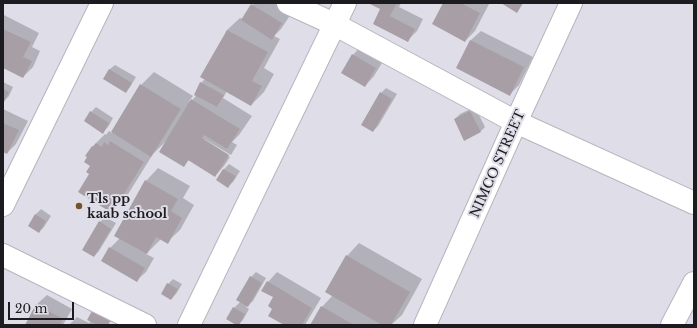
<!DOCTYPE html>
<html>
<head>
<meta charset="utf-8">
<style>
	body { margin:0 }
	#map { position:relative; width:697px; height:328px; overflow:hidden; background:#dfdee8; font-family:"Libre Baskerville",serif }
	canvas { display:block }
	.frame { position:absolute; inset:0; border:4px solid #1c1b1f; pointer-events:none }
	.scale { position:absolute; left:8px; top:302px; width:66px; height:18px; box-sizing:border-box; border:2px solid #1c1b1f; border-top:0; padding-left:5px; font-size:12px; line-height:14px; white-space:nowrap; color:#1c1b1f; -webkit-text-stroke:3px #dfdee8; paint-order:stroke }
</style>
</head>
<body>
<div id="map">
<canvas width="697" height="328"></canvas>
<div class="frame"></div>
<div class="scale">20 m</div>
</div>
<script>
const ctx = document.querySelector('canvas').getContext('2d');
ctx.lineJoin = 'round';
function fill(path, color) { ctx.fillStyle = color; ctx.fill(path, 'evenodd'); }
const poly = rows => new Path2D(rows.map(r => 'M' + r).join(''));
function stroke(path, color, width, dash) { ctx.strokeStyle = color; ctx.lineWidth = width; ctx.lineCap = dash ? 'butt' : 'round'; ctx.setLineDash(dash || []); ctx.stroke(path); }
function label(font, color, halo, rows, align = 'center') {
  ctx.font = font + ' "Libre Baskerville",serif'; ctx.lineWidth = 4; ctx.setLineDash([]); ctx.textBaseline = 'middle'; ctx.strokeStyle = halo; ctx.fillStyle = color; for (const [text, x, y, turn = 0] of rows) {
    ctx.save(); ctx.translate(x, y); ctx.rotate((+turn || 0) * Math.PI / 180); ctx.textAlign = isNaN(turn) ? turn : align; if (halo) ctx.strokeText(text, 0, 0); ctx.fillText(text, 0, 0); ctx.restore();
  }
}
fill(poly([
	[254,3,274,3,291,14,281,29,274,36,280,39,264,68,274,74,264,92,251,105,227,91,223,98,252,116,239,135,232,142,237,145,231,155,204,139,204,141,230,157,224,166,215,176,189,160,184,166,167,140,153,154,125,199,112,211,91,174,92,147,105,134,106,135,109,131,112,133,141,85,154,72,193,96,189,101,190,102,196,96,201,83,205,79,227,30,240,18,243,19],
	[370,3,401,3,399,7,423,19,417,31,408,40,382,9],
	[444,3,488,3,489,4,475,31,465,41],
	[4,15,39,33,32,47,40,51,33,67,23,77,3,67],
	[481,31,533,57,519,85,509,95,457,68,471,40],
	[362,45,385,58,374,76,365,86,353,55],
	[115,65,136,77,130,87,125,92,104,79,110,69],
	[3,82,13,87,9,96,4,101,3,101],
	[386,88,397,94,378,126,373,131,381,93],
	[96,107,113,118,108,127,103,132,91,112],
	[475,107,485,127,480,132,455,119,460,114],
	[3,109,28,121,16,144,7,153,3,151],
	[229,164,240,171,233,182,228,186,217,180,224,169],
	[158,168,190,186,183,198,194,205,180,230,167,242,161,239,146,254,154,258,146,272,136,281,110,248,120,238,146,181],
	[41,209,51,216,44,227,39,232,29,226,36,214],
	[105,217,116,223,99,251,94,256,100,222],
	[359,243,422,279,402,315,391,325,311,325,322,307,333,295,347,256],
	[256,272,266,278,253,301,246,307,249,309,243,320,238,325,234,308,240,302,251,277],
	[277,272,321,298,305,325,285,325,273,308,274,297,268,282],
	[173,279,182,284,176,294,171,299,168,284],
	[47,295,72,309,63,325,26,325,37,304],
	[115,315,108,325,69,325,77,317,89,323,91,321]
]), '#0003');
fill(poly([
	[368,3,397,3,390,16,415,29,408,42,373,24,380,9],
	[443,3,461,3,480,13,465,42,432,24],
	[501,3,523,3,517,13],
	[251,4,282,23,272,40,241,20],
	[3,29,31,42,23,57,32,61,23,78,3,68],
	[227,30,268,52,252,81,262,86,251,106,200,77],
	[470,40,524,67,510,96,456,68],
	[352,54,376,68,365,87,341,73],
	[109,69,132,83,126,93,103,79],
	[200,82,224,95,217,107,194,95],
	[140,84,181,109,151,157,111,132],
	[3,89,9,92,4,102,3,102],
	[380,92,392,99,373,132,361,125],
	[191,99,240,129,227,149,204,135,202,138,229,155,215,177,188,160,184,167,159,152],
	[90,111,109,123,103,134,84,121],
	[470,111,481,132,464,141,454,119],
	[3,123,19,130,7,154,3,152],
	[110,141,144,162,112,213,78,192,89,174,86,172,90,166,84,162,87,157,85,156,92,146,93,147,96,143,102,147,104,142,108,145],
	[223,169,236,176,228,188,216,180],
	[145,180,178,199,171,211,182,218,168,244,156,237,147,254,114,236],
	[35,214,46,221,39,233,28,226],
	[99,221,111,229,94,257,82,250],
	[109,247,145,268,137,282,101,261],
	[346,255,410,292,391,325,382,325,325,292],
	[250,276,262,283,248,307,236,300],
	[267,281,312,308,302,325,284,325,268,316,272,309,268,306,273,297,261,291],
	[167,283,178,289,171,300,161,294],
	[36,304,63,319,60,325,25,325],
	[321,306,354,325,310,325],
	[233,307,245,314,239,325,236,325,226,319],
	[92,311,110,320,108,325,97,325,87,320]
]), '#a79fa5');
const street = poly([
	[288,3,334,24,516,122,694,203],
	[3,205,102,3],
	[3,255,145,325],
	[189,325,345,3],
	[425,325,516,122,571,3],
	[672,325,694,283]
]);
stroke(street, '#b6b5be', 24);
stroke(street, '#fff', 22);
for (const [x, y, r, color] of [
	[79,206,4,"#75522a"]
]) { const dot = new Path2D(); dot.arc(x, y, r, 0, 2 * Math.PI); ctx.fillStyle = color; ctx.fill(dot); stroke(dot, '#dfdee8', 1.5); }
label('13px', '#1c1b1f', '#dfdee8', [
	["NIMCO STREET",498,164,-66]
]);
label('bold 13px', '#1c1b1f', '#dfdee8', [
	["Tls pp",87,199],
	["kaab school",87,214]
], 'left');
</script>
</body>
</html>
